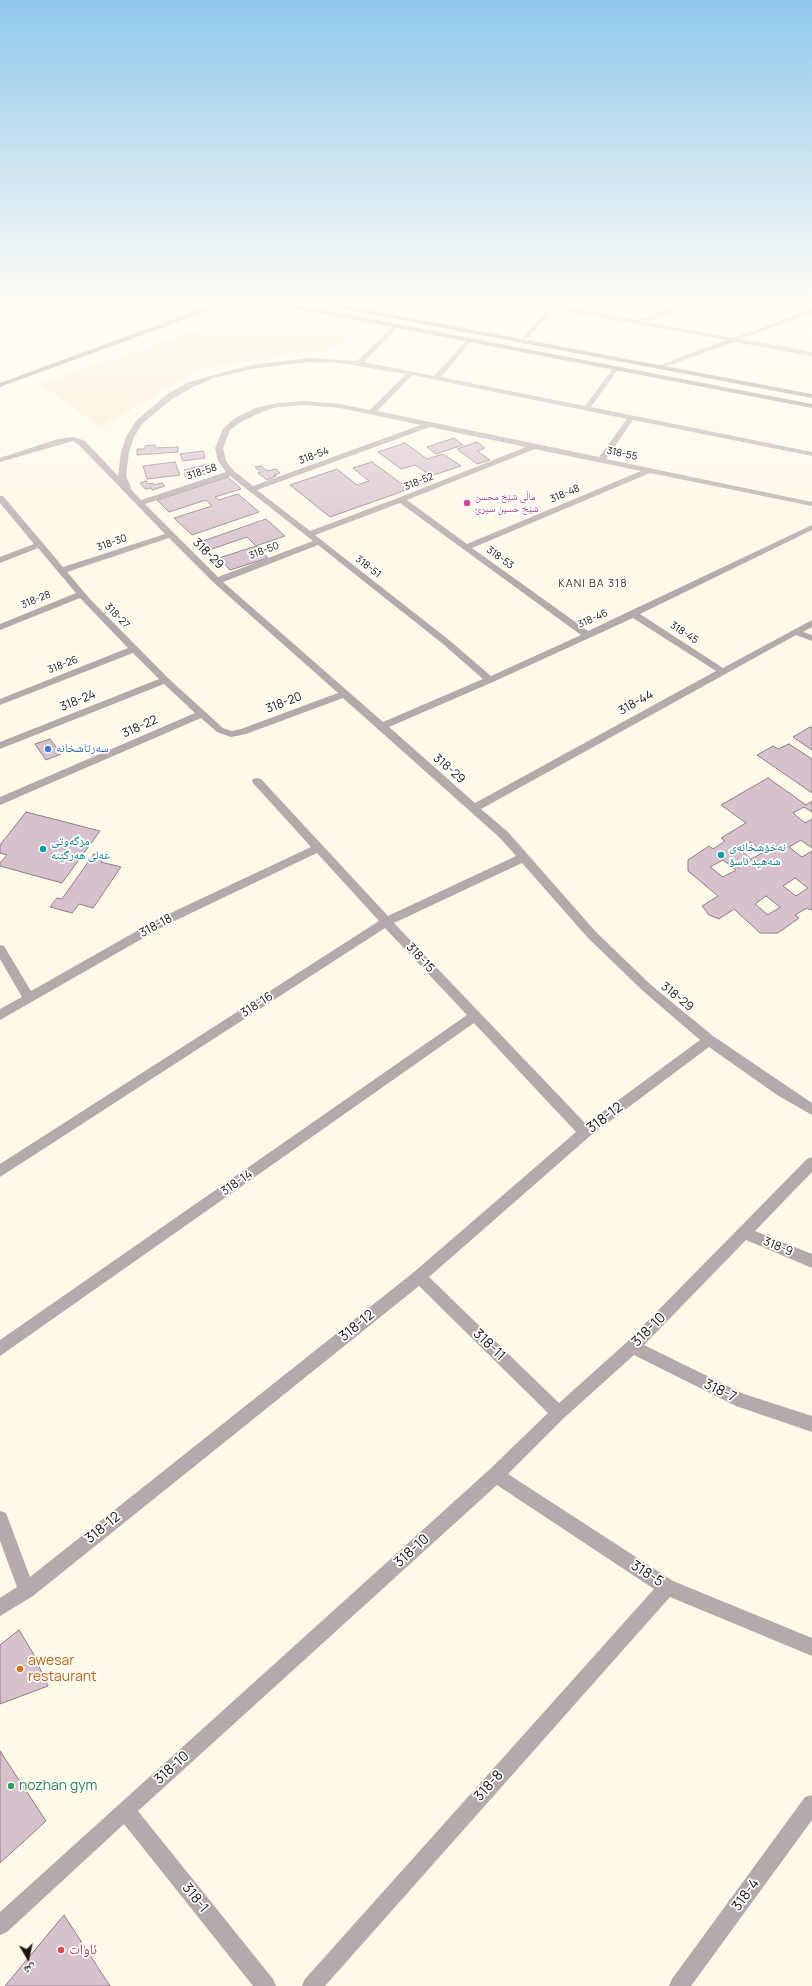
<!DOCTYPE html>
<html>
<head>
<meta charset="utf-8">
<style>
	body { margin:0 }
	#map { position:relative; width:812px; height:1986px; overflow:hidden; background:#fff9e8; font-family:Manrope,"Noto Naskh Arabic",sans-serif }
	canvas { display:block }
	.north { position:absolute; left:8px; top:1938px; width:40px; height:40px; -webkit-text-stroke:3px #fff; paint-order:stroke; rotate:171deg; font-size:11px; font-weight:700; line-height:16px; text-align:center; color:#17150e }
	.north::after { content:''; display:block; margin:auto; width:14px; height:18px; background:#17150e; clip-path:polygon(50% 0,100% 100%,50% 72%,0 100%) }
</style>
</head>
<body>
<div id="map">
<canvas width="812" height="1986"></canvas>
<div class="north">ش</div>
</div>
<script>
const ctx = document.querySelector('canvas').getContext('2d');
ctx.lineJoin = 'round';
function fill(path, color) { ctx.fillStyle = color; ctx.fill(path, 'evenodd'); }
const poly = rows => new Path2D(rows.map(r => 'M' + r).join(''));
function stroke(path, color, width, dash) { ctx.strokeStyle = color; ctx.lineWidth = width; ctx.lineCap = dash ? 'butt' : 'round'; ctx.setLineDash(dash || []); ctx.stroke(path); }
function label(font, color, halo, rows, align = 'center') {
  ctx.font = font + ' Manrope,"Noto Naskh Arabic",sans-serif'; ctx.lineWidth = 3.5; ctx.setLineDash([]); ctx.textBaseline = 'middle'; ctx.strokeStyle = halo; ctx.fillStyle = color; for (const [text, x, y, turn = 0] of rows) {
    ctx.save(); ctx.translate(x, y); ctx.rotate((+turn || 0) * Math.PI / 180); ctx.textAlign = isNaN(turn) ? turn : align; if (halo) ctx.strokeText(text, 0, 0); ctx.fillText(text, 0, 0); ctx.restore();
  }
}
fill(poly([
	[268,315,372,332,327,350,202,368,101,427,40,384,211,326]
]), '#f7edd1');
const building = poly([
	[454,438,463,445,436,454,427,447,454,438],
	[477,442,485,448,477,451,490,460,477,464,457,449,477,442],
	[405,443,427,459,443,454,461,466,431,476,415,465,401,469,378,452,405,443],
	[155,445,155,448,178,447,178,452,137,455,137,449,145,449,145,446,155,445],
	[203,451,205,458,183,461,180,454,203,451],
	[175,462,180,475,147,479,143,466,175,462],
	[372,462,409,489,330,517,290,485,337,469,357,485,369,481,353,468,372,462],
	[212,463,215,468,210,469,212,472,187,479,184,474,187,473,184,470,212,463],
	[261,466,267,471,276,469,280,473,274,475,276,476,267,480,258,473,261,472,255,467,261,466],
	[228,477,241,489,215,497,219,500,238,494,259,512,192,535,174,518,212,506,206,500,169,512,157,500,228,477],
	[146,481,148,484,153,483,154,485,162,483,165,486,152,490,151,488,145,489,140,483,146,481],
	[266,519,285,536,256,546,247,537,209,550,200,542,266,519],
	[256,546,268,558,230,570,219,558,256,546],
	[810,727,812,728,812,750,793,737,810,727],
	[50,739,61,754,46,760,35,744,50,739],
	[789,744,812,759,812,793,757,755,773,746,778,749,789,744],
	[768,778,806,805,812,801,812,812,804,807,793,813,805,823,812,819,812,848,801,840,789,847,802,857,812,851,812,909,810,910,807,908,795,915,799,918,778,933,760,933,734,909,719,919,709,915,702,906,718,896,688,871,688,860,709,846,713,849,725,841,721,838,746,823,721,805,768,778],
	[751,842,764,852,751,859,739,849,751,842],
	[723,860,736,870,723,877,710,867,723,860],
	[795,878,808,888,796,896,783,886,795,878],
	[766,896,780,907,768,915,755,904,766,896],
	[26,812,100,831,62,883,0,866,0,863,7,855,0,853,0,845,26,812],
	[94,854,105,857,101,862,121,867,93,908,79,904,72,913,50,907,57,898,62,899,94,854],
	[19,1630,33,1653,48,1686,0,1704,0,1645,19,1630],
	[0,1751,46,1821,0,1863,0,1751],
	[64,1915,110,1986,5,1986,64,1915]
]);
fill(building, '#d6c1cd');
stroke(building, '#907d88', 1);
fill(poly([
	[0,302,8,302,0,306,0,302],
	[400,302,407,302,390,317,386,317,386,315,400,302],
	[524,302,553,305,559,303,561,304,561,306,638,320,690,302,699,302,646,322,733,338,812,309,812,313,741,339,812,352,812,356,734,342,659,369,657,368,657,366,726,340,555,309,523,343,520,341,521,340,549,308,524,302],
	[396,324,398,325,398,327,364,362,434,376,469,338,472,340,471,341,441,377,585,406,614,367,616,366,619,368,591,407,812,452,812,456,633,420,606,459,812,502,812,506,650,473,472,548,588,631,812,525,812,530,640,614,723,668,812,620,812,627,803,632,812,635,812,641,796,635,481,809,508,832,596,932,651,985,713,1036,812,1103,812,1115,777,1095,709,1047,590,1136,429,1277,559,1403,627,1342,807,1159,812,1157,812,1172,755,1231,812,1254,812,1268,746,1240,644,1345,744,1394,812,1416,812,1432,736,1406,634,1355,564,1418,508,1474,673,1581,812,1638,812,1656,670,1597,325,1986,302,1986,305,1979,654,1589,497,1485,138,1811,273,1979,276,1986,253,1986,124,1824,7,1932,0,1935,0,1912,490,1469,548,1413,419,1286,33,1596,0,1616,0,1598,17,1587,0,1541,0,1511,6,1513,30,1577,414,1272,576,1132,474,1023,0,1356,0,1340,467,1015,385,928,0,1177,0,1164,379,921,317,853,166,925,0,1020,0,1009,22,997,0,959,0,945,4,946,31,991,158,919,311,847,253,783,252,781,253,779,257,778,261,779,388,916,516,856,500,838,343,698,246,734,231,737,217,732,201,718,0,805,0,797,195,713,164,684,0,749,0,742,159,679,133,653,0,705,0,699,128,648,80,598,0,630,0,624,76,593,38,548,0,563,0,557,34,544,0,503,0,496,3,496,63,567,165,534,79,445,73,441,0,462,0,458,58,439,74,437,85,441,118,476,121,452,126,437,136,421,166,395,187,383,210,376,252,365,308,358,357,361,396,324],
	[308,362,339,363,406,374,370,410,340,404,306,401,277,403,256,408,235,418,223,429,215,448,218,461,226,472,141,500,130,488,131,487,126,476,129,452,134,437,142,424,172,399,193,387,214,378,252,369,308,362],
	[412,375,627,419,599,457,377,411,412,375],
	[306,405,340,408,421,425,253,486,234,471,226,461,223,448,230,430,241,422,262,412,277,407,306,405],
	[430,427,526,447,398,498,310,531,257,490,430,427],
	[535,449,641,471,467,544,407,500,535,449],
	[230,476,313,541,218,577,145,504,230,476],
	[400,503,581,635,491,676,449,640,315,535,400,503],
	[169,538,214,583,338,693,241,729,232,731,223,728,168,678,90,599,67,572,169,538],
	[318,545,443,644,483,679,383,722,223,582,318,545],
	[633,618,716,671,475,803,389,727,493,682,633,618],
	[522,863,588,938,643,991,700,1040,586,1124,394,923,522,863],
	[812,1795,812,1820,691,1986,669,1986,672,1979,805,1797,812,1795]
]), '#b4a9ab');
fill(poly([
	[220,302,223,304,260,302,293,304,812,404,812,408,293,308,248,305,213,309,0,387,0,383,220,302],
	[314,302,326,302,812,394,812,398,317,304,314,302]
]), '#938386');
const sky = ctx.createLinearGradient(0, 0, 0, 580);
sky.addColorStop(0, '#8fc8ec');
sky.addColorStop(0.52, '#fffcf5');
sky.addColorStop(1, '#fffcf500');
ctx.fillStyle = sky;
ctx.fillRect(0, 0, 812, 580);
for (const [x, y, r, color] of [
	[467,503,4,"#d1479c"],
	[48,749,4,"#3f7fe0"],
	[43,849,4,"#0f9aa8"],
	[721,855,4,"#0f9aa8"],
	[20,1669,4,"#e8710a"],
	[11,1786,4,"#2e9e5b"],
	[61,1950,4,"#e0444e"]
]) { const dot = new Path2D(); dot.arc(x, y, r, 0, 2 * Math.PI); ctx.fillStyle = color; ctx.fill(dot); stroke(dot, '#fff', 1.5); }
label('10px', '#17150e', '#fff', [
	["318-55",622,454,12],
	["318-54",314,456,-20],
	["318-58",202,472,-18],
	["318-52",419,482,-22],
	["318-48",565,494,-23],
	["318-30",112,543,-19],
	["318-50",264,551,-21],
	["318-53",500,558,36],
	["318-51",368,567,38],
	["318-28",36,600,-22],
	["318-27",117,616,46],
	["318-46",593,619,-24],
	["318-45",684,633,33],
	["318-26",63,665,-21]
]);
label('10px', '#b23c85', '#fff', [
	["ماڵی شێخ محسن",475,497],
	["شێخ حسین سیرێ",475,509]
], 'left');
ctx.letterSpacing = '1px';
label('11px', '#383222', '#fff', [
	["KANI BA 318",593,584]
]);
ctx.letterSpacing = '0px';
label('12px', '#17150e', '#fff', [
	["318-29",208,554,44],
	["318-24",78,701,-22],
	["318-20",284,703,-21],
	["318-44",636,703,-29],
	["318-22",140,727,-24],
	["318-29",449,769,41],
	["318-18",156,926,-28],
	["318-15",420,958,47],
	["318-29",677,997,39],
	["318-16",257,1005,-33],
	["318-14",237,1183,-35],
	["318-9",778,1247,22]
]);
label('12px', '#366cbe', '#fff', [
	["سەرتاشخانە",56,749]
], 'left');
label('12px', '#0d838f', '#fff', [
	["مزگەوتی",51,842],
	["عەلی هەرگێنە",51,856],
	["نەخۆشخانەی",729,848],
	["شەهید ئاسۆ",729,862]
], 'left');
label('14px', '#17150e', '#fff', [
	["318-12",605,1118,-37],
	["318-12",357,1326,-39],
	["318-10",649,1330,-45],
	["318-11",489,1345,44],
	["318-7",720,1391,26],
	["318-12",103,1528,-39],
	["318-10",412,1551,-42],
	["318-5",647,1574,33],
	["318-10",172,1768,-42],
	["318-8",489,1786,-48],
	["318-4",746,1895,-54],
	["318-1",195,1898,51]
]);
label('14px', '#c56008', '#fff', [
	["awesar",28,1661],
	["restaurant",28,1677]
], 'left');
label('14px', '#27864d', '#fff', [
	["nozhan gym",19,1786]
], 'left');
label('14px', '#be3a42', '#fff', [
	["ئاوات",69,1950]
], 'left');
</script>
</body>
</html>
